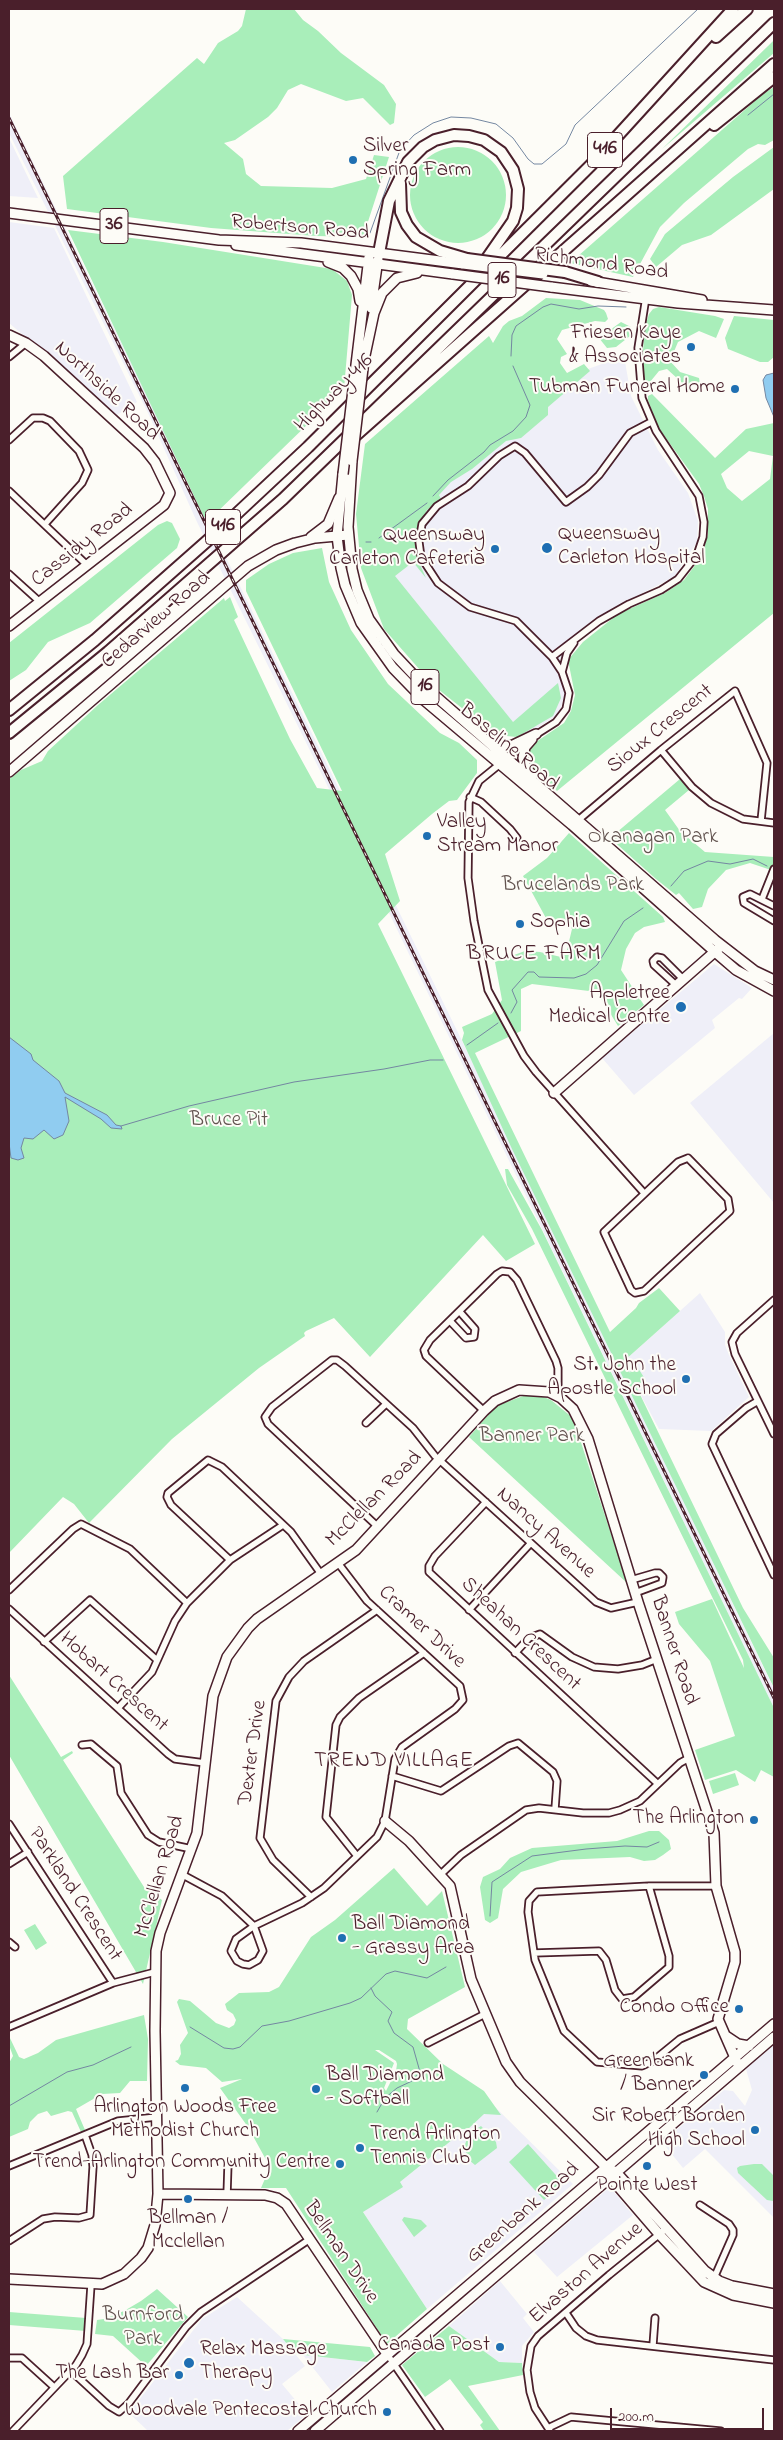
<!DOCTYPE html>
<html>
<head>
<meta charset="utf-8">
<style>
	body { margin:0 }
	#map { position:relative; width:783px; height:2440px; overflow:hidden; background:#fdfcf7; font-family:"Indie Flower",sans-serif }
	canvas { display:block }
	.frame { position:absolute; inset:0; border:10px solid #4a1f2b; pointer-events:none }
	.scale { position:absolute; left:610px; top:2408px; width:154px; height:22px; box-sizing:border-box; border:2px solid #4a1f2b; border-top:0; padding-left:6px; font-size:15px; line-height:18px; white-space:nowrap; color:#4a1f2b; -webkit-text-stroke:4px #fdfcf7; paint-order:stroke }
</style>
</head>
<body>
<div id="map">
<canvas width="783" height="2440"></canvas>
<div class="frame"></div>
<div class="scale">200 m</div>
</div>
<script>
const ctx = document.querySelector('canvas').getContext('2d');
ctx.lineJoin = 'round';
function fill(path, color) { ctx.fillStyle = color; ctx.fill(path, 'evenodd'); }
const poly = rows => new Path2D(rows.map(r => 'M' + r).join(''));
function stroke(path, color, width, dash) { ctx.strokeStyle = color; ctx.lineWidth = width; ctx.lineCap = dash ? 'butt' : 'round'; ctx.setLineDash(dash || []); ctx.stroke(path); }
function label(font, color, halo, rows, align = 'center') {
  ctx.font = font + ' "Indie Flower",sans-serif'; ctx.lineWidth = 4; ctx.setLineDash([]); ctx.textBaseline = 'middle'; ctx.strokeStyle = halo; ctx.fillStyle = color; for (const [text, x, y, turn = 0] of rows) {
    ctx.save(); ctx.translate(x, y); ctx.rotate((+turn || 0) * Math.PI / 180); ctx.textAlign = isNaN(turn) ? turn : align; if (halo) ctx.strokeText(text, 0, 0); ctx.fillText(text, 0, 0); ctx.restore();
  }
}
fill(poly([
	[9,113,467,1051,774,1689,774,1708,331,793,197,522,148,413,9,133],
	[9,138,38,198,9,196],
	[9,222,54,228,137,402,117,415,9,323],
	[624,356,631,396,658,450,688,493,698,521,697,542,674,577,621,604,577,633,560,659,559,675,565,693,559,714,523,737,508,730,385,581,406,535,450,476,577,373],
	[714,964,752,988,742,999,739,998,712,1020,715,1028,634,1095,602,1058],
	[774,1033,774,1203,690,1103],
	[700,1293,725,1332,725,1345,729,1355,749,1397,711,1431,659,1429,623,1362],
	[774,2045,774,2218,705,2149,683,2168,662,2142,724,2090,733,2091,745,2106,752,2090,746,2069],
	[492,2104,573,2184,427,2309,363,2212,452,2140],
	[610,2187,633,2215,557,2277,534,2252],
	[500,2281,527,2314,523,2318,534,2332,522,2346,522,2363,499,2362,449,2326],
	[237,2297,283,2339,305,2366,282,2384,307,2414,287,2431,148,2431,129,2413,202,2319],
	[303,2355,367,2362,332,2392]
]), '#efeff8');
fill(poly([
	[246,9,294,9,303,20,318,31,341,53,384,85,396,104,394,123,390,125,363,98,346,101,301,84,288,90,277,108,268,117,235,140,224,143,243,159,246,174,261,186,332,188,366,179,374,155,389,157,363,237,316,236,211,228,67,209,63,176,197,58,204,64,218,43,238,31,242,26],
	[774,40,774,53,662,149,768,46],
	[774,87,774,140,765,145,758,144,748,149,684,203,660,227,633,277,570,263,763,94],
	[774,147,774,189,711,235,682,245,656,267,650,259,665,234,733,177],
	'410 195a48 48 0 1 1 96 0a48 48 0 1 1-96 0Z',
	[68,230,163,242,332,269,347,281,352,295,344,389,213,516,204,517],
	[546,298,580,300,604,310,606,313,608,319,605,322,595,321,562,330,557,339,567,354,561,357,560,363,567,373,584,364,590,371,548,407,548,415,521,438,506,441,472,469,451,482,439,495,441,499,427,510,415,536,417,558,426,578,413,562,395,576,513,722,558,683,561,698,553,716,517,737,496,735,434,686,384,629,361,568,356,514,365,444,489,336,493,343,503,326,509,321,522,316],
	[659,307,715,316,724,319,716,338,699,331,678,342,670,361,680,372,699,378,700,384,692,385,691,391,667,369,659,371,650,382,650,386,645,384,642,362,645,327,649,314,653,309],
	[734,316,774,320,774,357,768,362,760,362,728,349,725,338],
	[621,322,631,327,630,336,616,347,607,348,599,338],
	[652,394,715,458,746,429,774,423,774,613,557,791,534,769,528,755,530,748,536,742,564,723,571,711,575,695,568,660,583,642,618,614,665,593,684,580,702,556,708,534,708,509,704,496,699,484,658,427,648,400,648,396],
	[749,451,773,456,770,479,742,501,727,488,721,474],
	[167,521,172,523,180,539,177,548,90,623,48,642,26,670,9,681,9,643,158,525],
	[322,548,329,582,351,630,388,684,440,733,459,743,477,760,477,773,457,800,449,801,432,814,385,854,400,901,378,924,535,1244,506,1261,483,1235,370,1357,334,1318,306,1331,304,1333,305,1336,259,1368,172,1439,89,1523,74,1504,63,1497,9,1553,9,779,21,770,42,761,48,751,98,705,224,598,225,601,230,597,238,617,234,620,290,739,317,788,342,791,246,591,246,580,269,564,293,553],
	[680,779,689,790,665,810,680,831,705,852,774,857,774,871,750,863,726,870,708,889,702,907,693,909,679,893,676,895,656,879,610,838],
	[569,833,663,917,665,922,644,927,635,933,626,949,621,970,644,1005,618,1026,597,992,532,984,521,989,521,1031,475,1053,610,1332,636,1308,639,1303,659,1288,680,1311,624,1361,630,1373,631,1370,638,1368,645,1379,642,1383,634,1382,743,1608,774,1658,774,1688,512,1149,462,1040,464,1033,462,1027,492,1014,502,1000,495,962,525,951,540,952,561,957,566,954,572,929,569,925,547,920,523,876,547,858],
	[505,1169,508,1169,542,1230,774,1708,774,1777,761,1770,755,1782,736,1770,705,1780,695,1750,735,1736,710,1661,679,1624,675,1612,712,1599,744,1668,743,1660,532,1229,507,1185],
	[526,1395,539,1395,551,1400,573,1418,627,1583,469,1437,496,1406],
	[9,1675,61,1757,72,1751,73,1753,63,1760,144,1887,162,1900,143,1984,9,1755],
	[735,1773,739,1785,713,1794,709,1781],
	[649,1831,659,1831,669,1840,671,1849,663,1855,655,1860,644,1861,630,1857,561,1860,521,1872,503,1889,498,1918,490,1923,485,1920,480,1887,483,1877,500,1869,510,1858,532,1848,617,1841],
	[394,1868,427,1906,442,1891,465,1987,408,2019,407,2029,443,2064,484,2091,501,2115,484,2114,468,2129,429,2129,452,2140,400,2182,403,2187,363,2212,427,2309,387,2344,286,2188,261,2188,270,2167,248,2127,220,2088,242,2079,222,2082,206,2068,180,2065,175,2061,178,2060,181,2054,180,2045,188,2033,177,2002,179,1999,190,2001,216,2023,229,2028,234,2025,236,2020,233,2014,227,2010,225,2004,239,1993,269,1992,279,1987,311,1937,335,1920],
	[375,2050,379,2050,396,2061,397,2064,396,2071,386,2091,384,2088,394,2063],
	[35,1924,47,1943,36,1950,24,1930],
	[144,2015,148,2039,147,2081,130,2081,120,2093,102,2094,76,2109,85,2130,81,2132,72,2112,68,2111,51,2116,47,2111,38,2114,30,2122,28,2129,9,2137,9,2063,13,2056,9,2045,9,2036,19,2057,24,2059,38,2053,56,2040],
	[481,2126,496,2142,497,2148,475,2165,469,2160,464,2147,469,2134],
	[528,2144,563,2183,544,2200,509,2162],
	[754,2164,762,2164,774,2176,773,2201,767,2200,738,2173,737,2168,740,2166],
	[404,2217,421,2220,427,2226,414,2237,402,2220],
	[157,2289,188,2317,146,2366,113,2336,95,2334,97,2320,104,2319,124,2311,141,2301],
	[9,2312,86,2318,86,2331,9,2325],
	[449,2326,499,2362,522,2363,523,2375,468,2386,500,2431,484,2431,480,2425,483,2422,450,2379,425,2397,402,2365],
	[283,2339,370,2347,375,2356,367,2362,295,2354]
]), '#a9eeba');
const water = poly([
	[774,373,774,417,766,398,763,380,766,375,774,373],
	[9,1037,31,1054,33,1060,59,1081,65,1093,107,1115,116,1125,121,1126,122,1129,111,1128,101,1119,65,1097,69,1121,63,1135,54,1139,44,1130,33,1139,24,1138,21,1148,24,1158,18,1160,11,1158,9,1143,9,1037]
]);
fill(water, '#90ccf0');
stroke(water, '#7487a1', 1);
stroke(poly([
	[748,115,774,94],
	[370,233,400,150,414,135,433,123,451,117,471,118,496,124,513,138,528,159,534,164,542,164,566,144,575,125,698,9],
	[511,356,512,335,516,326,543,307,551,304,579,309,598,306,626,307],
	[433,496,448,480,484,452,490,445,513,431,526,417,530,405,513,366],
	[379,538,427,503],
	[366,542,371,542],
	[671,886,684,871,708,861,730,864,753,859,767,866],
	[511,1013,517,1002,512,990,528,972,534,972,539,977,574,978,586,974,597,965,624,921,643,908],
	[467,1045,498,1023],
	[121,1126,189,1106,294,1082,384,1069,430,1060,443,1060],
	[490,1916,492,1882,532,1856,586,1849,625,1846,647,1847,659,1842],
	[371,1988,375,1996,392,2012,388,2021,394,2033,413,2047,420,2072,412,2081,397,2088,385,2098,377,2112],
	[190,2027,224,2048,233,2049,240,2047,262,2026,289,2021,350,2003,361,1998,386,1974,395,1971,427,1978,446,1967],
	[9,2106,67,2072,93,2065,131,2047]
]), '#7487a1', 1);
const street = poly([
	[9,357,26,343],
	[9,440,33,418,43,418,50,421,79,451,88,470,82,483,45,524],
	[9,491,87,565],
	[9,574,40,602],
	[552,657,599,621,629,604,661,590,678,579,697,555,703,537,704,522,699,496,656,431,642,398,638,348,646,297],
	[562,672,567,653,574,643],
	[534,736,556,722,566,709,569,693,562,672,552,657,516,621,470,607,438,583,421,557,419,542,422,524,437,506,468,486,499,456,515,446,525,453,566,502,587,487,599,475,630,433,651,422],
	[527,742,479,781,469,802,468,878,474,921,488,990,524,1056,536,1072,644,1193],
	[661,750,692,787,711,803,743,819,774,823],
	[470,797,481,802,510,829,517,838],
	[576,822,661,750,735,691,767,763,761,821],
	[762,899,774,869],
	[774,906,750,894,743,897,744,903,774,921],
	[676,985,654,965,653,961,657,957,662,958,683,979],
	[688,1158,728,1199,730,1211,644,1291,635,1293,631,1290,604,1232,678,1162,688,1158],
	[774,1300,737,1333,732,1342,735,1354,774,1434],
	[450,1321,466,1338,474,1337,475,1329,460,1312],
	[758,1401,746,1408,716,1434,712,1444,774,1575],
	[484,1411,426,1356,424,1350,430,1340,497,1274,502,1271,510,1272,517,1280,556,1361,558,1368,558,1386,554,1394],
	[366,1423,386,1404],
	[486,1502,435,1556,429,1566,429,1572,658,1784],
	[377,1526,268,1424,265,1417,272,1407,332,1360,337,1360,345,1366,413,1428,435,1456,596,1602,611,1608,638,1602],
	[230,1560,171,1505,167,1497,168,1493,208,1460,222,1467,291,1532,321,1574],
	[631,1580,655,1573,659,1573,663,1577,662,1583,635,1593],
	[9,1590,73,1529,81,1524,130,1549,187,1603],
	[9,1609,168,1754,175,1759,205,1763],
	[469,1610,530,1544],
	[44,1642,90,1600,157,1660],
	[515,1653,529,1638,540,1634,572,1657,594,1667,618,1669,642,1665,657,1659],
	[118,1708,152,1672,175,1621,187,1603,230,1560,283,1525],
	[82,1745,91,1744,117,1766,121,1793,148,1835,159,1842,192,1849],
	[392,1776,441,1791,509,1746,518,1743,553,1772,557,1781,555,1809],
	[9,1824,113,1983],
	[357,1856,326,1817,336,1725,340,1717,359,1698,424,1653],
	[9,1864,28,1852],
	[441,1874,461,1855,526,1810,539,1808,583,1813,609,1813,620,1810,640,1801,680,1763,689,1758],
	[183,1875,222,1896,254,1926],
	[716,1886,649,1886,537,1892,529,1901,528,1912,535,1960,564,2031,597,2062,642,2066,653,2061,680,2039,719,2022],
	[311,1897,273,1860,260,1838,276,1701,289,1677,304,1661,377,1610],
	[254,1926,263,1951,258,1960,249,1965,243,1964,237,1961,231,1951,236,1939,254,1926,302,1903,324,1888,377,1837,385,1821,395,1759,402,1747,455,1709,463,1700,460,1686,367,1601,338,1563],
	[9,1942,15,1947],
	[534,1953,599,1951,606,1960,615,1990,622,1999,634,1997,669,1967,669,1956,649,1886],
	[9,2027,113,1983,155,1972],
	[428,2043,485,2014],
	[9,2166,118,2121,157,2117],
	[227,2195,228,2164],
	[700,2205,729,2224,733,2230,733,2235,714,2278],
	[9,2241,43,2219,55,2217,79,2218,90,2215,93,2167,92,2155,85,2135],
	[566,2313,576,2328,586,2336,597,2340,774,2360],
	[653,2345,655,2318],
	[387,2354,440,2431],
	[9,2358,22,2358,54,2387],
	[70,2370,109,2406,119,2412,129,2403,186,2327,201,2312,310,2239],
	[548,2428,571,2417,721,2431],
	[13,2431,76,2365,82,2355,87,2344,91,2285],
	[550,2431,535,2408,530,2392,527,2370,531,2346,538,2336,609,2275,667,2228]
]);
const secondary = poly([
	[9,335,26,343,44,356,144,448,155,462,170,493,164,505,9,626],
	[311,537,328,524,339,498],
	[9,772,248,566,276,550,295,543,315,538,348,535],
	[554,1093,719,948],
	[385,1821,409,1841,450,1886,471,1979,506,2062,520,2082,606,2167,616,2172,705,2271,719,2281,732,2286,774,2294],
	[726,2036,738,2044,749,2046],
	[608,2172,610,2177,659,2234,704,2282,733,2295,774,2303],
	[158,2194,265,2195,277,2198,286,2204,387,2354],
	[9,2279,102,2284,124,2274,141,2258,148,2248,155,2225,158,2194,155,2031,156,1951,160,1933,197,1833,213,1696,227,1657,248,1628,257,1619,356,1550,484,1411,495,1401,519,1390,549,1392,561,1398,573,1409,588,1439,638,1602,714,1833,716,1886,735,1952,735,1962,718,2019,739,2067],
	[298,2431,774,2024],
	[315,2431,774,2037]
]);
const primary = poly([
	[9,213,219,240,301,243,463,264],
	[236,245,453,274],
	[328,262,343,268,351,276,358,289,360,301],
	[591,281,702,300],
	[551,287,678,303,774,310],
	[371,308,378,259],
	[364,360,374,313,382,293,397,278,417,273],
	[355,373,369,257],
	[352,461,348,527,352,569,357,590,369,619,394,654,425,687,715,940,755,971,774,980],
	[343,474,337,536,341,568,345,585,361,623,393,668,425,701,572,825,715,952,736,970,774,991],
	[532,739,525,747,523,758,525,765,532,776],
	[492,740,502,745,511,746,536,734]
]);
const highway = poly([
	[716,37,747,9],
	[714,125,774,77],
	[400,183,401,212,407,225,416,237,440,251,467,259],
	[379,253,389,201,408,162,423,147,435,140,454,135,469,136,484,140,501,152,513,170,518,189,517,208,513,221,481,267],
	[565,272,598,282],
	[356,435,774,64],
	[9,710,95,640,215,534,308,447,591,165,733,9],
	[9,733,108,652,283,499,774,23]
]);
stroke(street, '#4a1f2b', 9);
stroke(secondary, '#4a1f2b', 12);
stroke(primary, '#4a1f2b', 12);
stroke(highway, '#4a1f2b', 14);
stroke(street, '#fdfcf7', 5.5);
stroke(secondary, '#fdfcf7', 9);
stroke(primary, '#fdfcf7', 9);
stroke(highway, '#fdfcf7', 10);
const rail = poly([
	[9,118,774,1698]
]);
stroke(rail, '#4a1f2b', 3);
stroke(rail, '#fdfcf7', 1, [4]);
const primaryBridge = poly([
	[463,264,543,274],
	[453,274,551,287],
	[352,461,364,360],
	[343,474,355,373]
]);
const highwayBridge = poly([
	[467,259,565,272]
]);
stroke(primaryBridge, '#4a1f2b', 12, []);
stroke(highwayBridge, '#4a1f2b', 14, []);
stroke(primaryBridge, '#fdfcf7', 9);
stroke(highwayBridge, '#fdfcf7', 10);
for (const [x, y, r, color] of [
	[353,160,5,"#1f6fb2"],
	[691,347,5,"#1f6fb2"],
	[735,389,5,"#1f6fb2"],
	[547,548,6,"#1f6fb2"],
	[495,549,5,"#1f6fb2"],
	[427,836,5,"#1f6fb2"],
	[520,924,5,"#1f6fb2"],
	[681,1007,6,"#1f6fb2"],
	[686,1379,5,"#1f6fb2"],
	[754,1820,5,"#1f6fb2"],
	[342,1938,5,"#1f6fb2"],
	[739,2009,5,"#1f6fb2"],
	[704,2075,5,"#1f6fb2"],
	[185,2088,5,"#1f6fb2"],
	[316,2089,5,"#1f6fb2"],
	[755,2130,5,"#1f6fb2"],
	[360,2148,5,"#1f6fb2"],
	[340,2164,5,"#1f6fb2"],
	[647,2166,5,"#1f6fb2"],
	[188,2199,5,"#1f6fb2"],
	[500,2347,5,"#1f6fb2"],
	[189,2363,6,"#1f6fb2"],
	[179,2375,5,"#1f6fb2"],
	[387,2412,5,"#1f6fb2"]
]) { const dot = new Path2D(); dot.arc(x, y, r, 0, 2 * Math.PI); ctx.fillStyle = color; ctx.fill(dot); stroke(dot, '#fdfcf7', 2); }
for (const [x, y, w] of [
	[605,150,35],
	[114,226,28],
	[502,280,28],
	[223,527,35],
	[425,687,28]
]) { const box = new Path2D(); box.roundRect(x - w / 2, y - 17.5, w, 35, 4); ctx.fillStyle = '#fdfcf7'; ctx.fill(box); stroke(box, '#4a1f2b', 1); }
label('bold 20px', '#4a1f2b', null, [
	["416",605,150],
	["36",114,226],
	["16",502,280],
	["416",223,527],
	["16",425,687]
]);
label('21px', '#4a1f2b', '#fdfcf7', [
	["Silver",363,148,"left"],
	["Spring Farm",363,172,"left"],
	["Friesen Kaye",681,335],
	["& Associates",681,359],
	["Tubman Funeral Home",725,389],
	["Queensway",558,536,"left"],
	["Carleton Hospital",558,560,"left"],
	["Queensway",485,537],
	["Carleton Cafeteria",485,561],
	["Valley",437,824,"left"],
	["Stream Manor",437,848,"left"],
	["Sophia",530,924,"left"],
	["Appletree",670,995],
	["Medical Centre",670,1019],
	["St. John the",676,1367],
	["Apostle School",676,1391],
	["The Arlington",744,1820],
	["Ball Diamond",352,1926,"left"],
	["- Grassy Area",352,1950,"left"],
	["Condo Office",729,2009],
	["Greenbank",694,2063],
	["/ Banner",694,2087],
	["Ball Diamond",326,2077,"left"],
	["- Softball",326,2101,"left"],
	["Arlington Woods Free",185,2109,"center"],
	["Methodist Church",185,2133,"center"],
	["Sir Robert Borden",745,2118],
	["High School",745,2142],
	["Trend Arlington",370,2136,"left"],
	["Tennis Club",370,2160,"left"],
	["Trend-Arlington Community Centre",330,2164],
	["Pointe West",647,2187,"center"],
	["Bellman /",188,2220,"center"],
	["Mcclellan",188,2244,"center"],
	["Canada Post",490,2347],
	["Relax Massage",200,2351,"left"],
	["Therapy",200,2375,"left"],
	["The Lash Bar",169,2375],
	["Woodvale Pentecostal Church",377,2412]
], 'right');
label('21px', '#4a1f2b', '#fdfcf7', [
	["Robertson Road",300,229,5],
	["Richmond Road",601,265,8],
	["Northside Road",106,392,43],
	["Highway 416",335,394,-45],
	["Cassidy Road",83,546,-38],
	["Cedarview Road",157,621,-41],
	["Sioux Crescent",661,730,-39],
	["Baseline Road",508,748,40],
	["McClellan Road",375,1500,-45],
	["Nancy Avenue",545,1534,42],
	["Cramer Drive",421,1628,43],
	["Sheahan Crescent",520,1635,43],
	["Banner Road",673,1651,72],
	["Hobart Crescent",113,1683,42],
	["Dexter Drive",254,1753,-82],
	["McClellan Road",161,1877,-73],
	["Parkland Crescent",74,1895,57],
	["Greenbank Road",524,2214,-41],
	["Bellman Drive",340,2253,56],
	["Elvaston Avenue",587,2274,-41]
]);
label('21px', '#62534f', '#fdfcf7', [
	["Okanagan Park",653,839],
	["Brucelands Park",573,887],
	["Bruce Pit",229,1122],
	["Banner Park",532,1438],
	["Burnford",143,2317],
	["Park",143,2341]
]);
ctx.letterSpacing = '1px';
label('22px', '#4a1f2b', '#fdfcf7', [
	["BRUCE FARM",534,955],
	["TREND VILLAGE",394,1762]
]);
ctx.letterSpacing = '0px';
</script>
</body>
</html>
